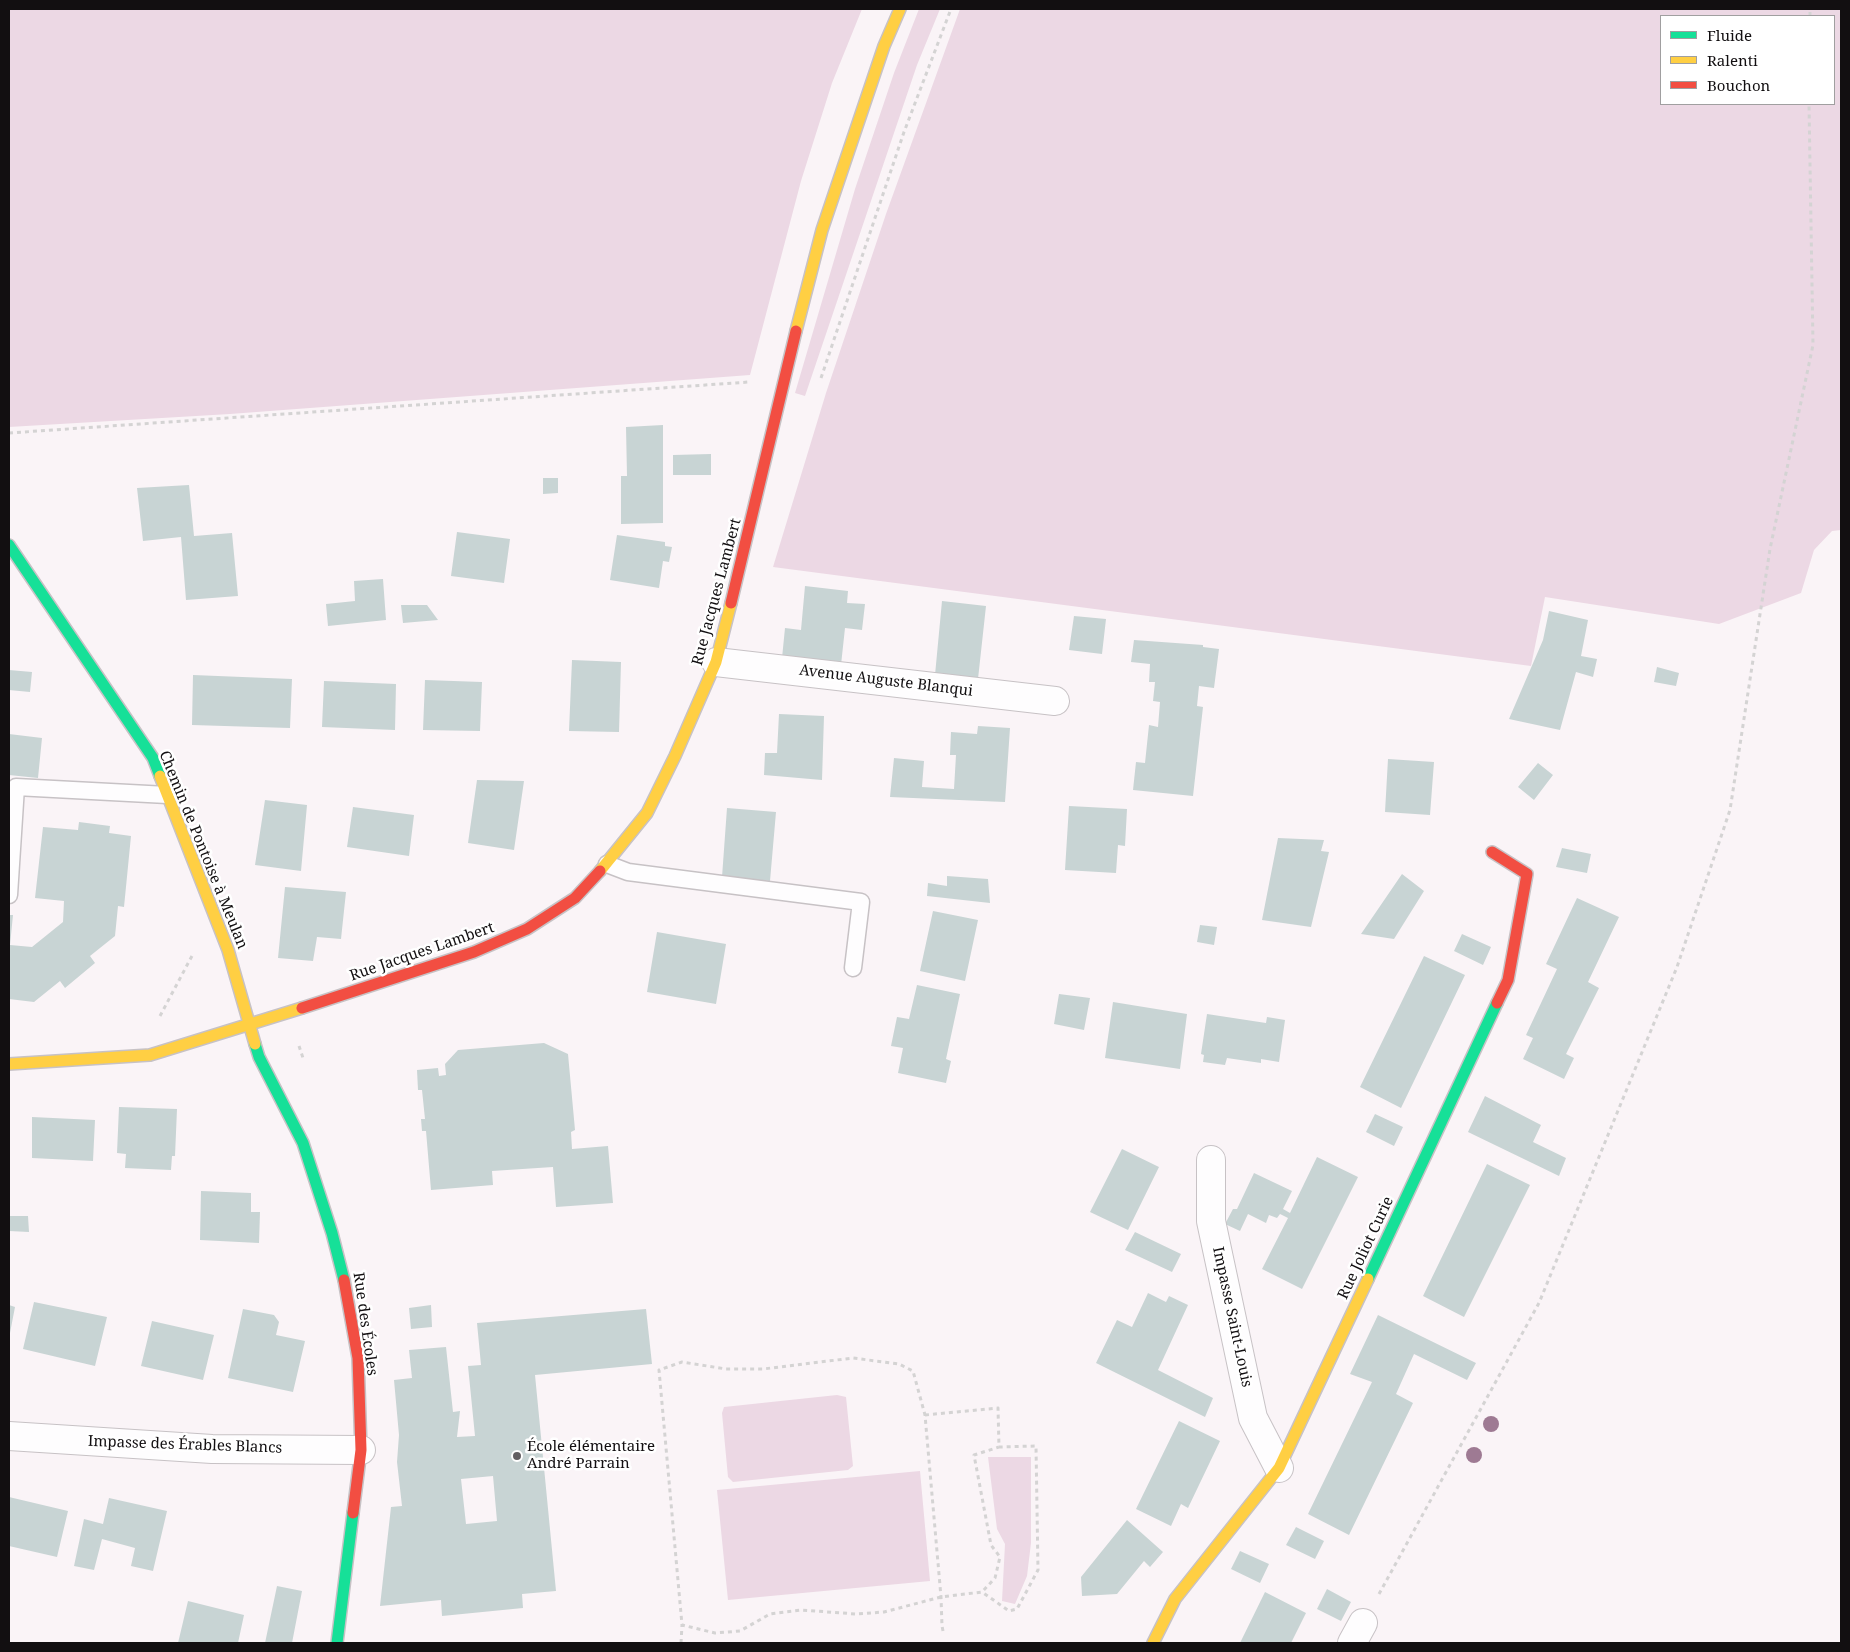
<!DOCTYPE html>
<html>
<head>
<meta charset="utf-8">
<style>
	body { margin:0 }
	#map { position:relative; width:1850px; height:1652px; overflow:hidden; background:#faf4f7; font-family:"Noto Serif",serif }
	canvas { display:block }
	.frame { position:absolute; inset:0; border:10px solid #120f11; pointer-events:none }
	.legend { position:absolute; left:1660px; top:15px; width:175px; height:90px; box-sizing:border-box; background:#fff; border:1px solid #a09fa0; margin:0; padding:6px 9px; list-style:none; font-size:15px; color:#120f11 }
	.legend li { display:flex; align-items:center; gap:10px; height:25px }
	.legend b { width:25px; border:1px solid #a09fa0 }
</style>
</head>
<body>
<div id="map">
<canvas width="1850" height="1652"></canvas>
<div class="frame"></div>
<ul class="legend">
<li><b style="height:6px;background:#16e098"></b>Fluide</li>
<li><b style="height:6px;background:#ffcf43"></b>Ralenti</li>
<li><b style="height:6px;background:#f24e42"></b>Bouchon</li>
</ul>
</div>
<script>
const ctx = document.querySelector('canvas').getContext('2d');
ctx.lineJoin = 'round';
function fill(path, color) { ctx.fillStyle = color; ctx.fill(path, 'evenodd'); }
const poly = rows => new Path2D(rows.map(r => 'M' + r).join(''));
function stroke(path, color, width, dash) { ctx.strokeStyle = color; ctx.lineWidth = width; ctx.lineCap = dash ? 'butt' : 'round'; ctx.setLineDash(dash || []); ctx.stroke(path); }
function label(font, color, halo, rows, align = 'center') {
  ctx.font = font + ' "Noto Serif",serif'; ctx.lineWidth = 5; ctx.setLineDash([]); ctx.textBaseline = 'middle'; ctx.strokeStyle = halo; ctx.fillStyle = color; for (const [text, x, y, turn = 0] of rows) {
    ctx.save(); ctx.translate(x, y); ctx.rotate((+turn || 0) * Math.PI / 180); ctx.textAlign = isNaN(turn) ? turn : align; if (halo) ctx.strokeText(text, 0, 0); ctx.fillText(text, 0, 0); ctx.restore();
  }
}
fill(poly([
	[9,9,862,9,832,83,801,181,750,375,230,414,9,427],
	[919,9,940,9,917,65,805,396,795,393,855,189,894,73],
	[960,9,1841,9,1841,530,1832,531,1814,550,1801,593,1719,624,1545,597,1531,666,773,567,826,393,886,214],
	[1834,16,1834,104,1661,104,1661,16],
	[837,1395,846,1397,853,1466,848,1470,733,1482,728,1477,722,1413,724,1407],
	[988,1457,1031,1457,1031,1543,1027,1576,1015,1604,1002,1601,1005,1544,997,1529],
	[920,1471,930,1581,728,1600,717,1490]
]), '#ecd8e4');
fill(poly([
	[663,425,663,523,621,524,621,476,627,476,626,427],
	[711,454,711,475,673,475,673,455],
	[543,478,558,478,558,493,543,494],
	[189,485,194,536,232,533,238,596,186,600,181,537,143,541,137,488],
	[457,532,510,539,504,583,451,576],
	[617,535,665,542,665,546,672,547,669,562,663,561,659,588,610,580],
	[383,579,386,620,328,626,326,604,355,601,354,581],
	[805,586,848,591,847,603,865,604,862,630,845,628,841,665,782,658,785,628,801,630],
	[942,601,986,606,978,679,935,675],
	[401,605,427,605,438,620,403,623],
	[1549,611,1588,620,1581,656,1597,659,1593,677,1576,672,1560,730,1509,719,1543,640],
	[1074,616,1106,619,1102,654,1069,650],
	[1134,640,1203,645,1203,647,1219,649,1214,688,1199,686,1197,706,1203,707,1193,796,1133,790,1136,762,1145,763,1149,725,1158,727,1160,702,1153,701,1155,682,1149,682,1150,664,1131,662],
	[572,660,621,662,619,732,569,731],
	[1657,667,1679,673,1676,686,1654,682],
	[9,670,32,672,30,692,9,690],
	[193,675,292,679,290,728,192,725],
	[425,680,482,682,480,731,423,730],
	[324,681,396,684,395,730,322,727],
	[779,714,824,716,822,780,764,775,765,753,777,753],
	[978,726,1010,728,1005,802,890,797,894,758,924,761,922,787,954,789,956,755,950,755,951,732,977,734],
	[9,734,42,738,38,778,9,775],
	[1388,759,1434,762,1430,815,1385,812],
	[1538,763,1553,775,1534,800,1518,787],
	[477,780,524,781,514,850,468,843],
	[265,800,307,805,301,871,255,865],
	[1069,806,1127,809,1125,846,1118,845,1116,873,1065,870],
	[353,807,414,815,409,856,347,847],
	[727,808,776,812,770,881,722,877],
	[79,822,110,826,109,833,131,836,124,907,118,906,115,936,90,956,95,963,65,988,60,981,34,1002,9,999,9,915,13,915,10,945,32,947,63,922,64,901,35,898,43,827,78,830],
	[1278,838,1324,840,1321,851,1329,852,1311,927,1262,920],
	[1562,848,1591,854,1587,873,1556,867],
	[1402,874,1424,891,1394,939,1361,934],
	[947,876,988,879,990,903,927,896,928,883,947,886],
	[285,887,346,892,341,939,317,937,313,961,278,958],
	[1577,898,1619,917,1588,982,1599,988,1566,1054,1574,1058,1564,1079,1523,1059,1533,1038,1526,1035,1557,969,1546,964],
	[933,911,978,920,965,981,920,971],
	[1200,925,1217,927,1214,945,1197,942],
	[657,932,726,944,716,1004,647,992],
	[1462,934,1491,947,1483,965,1454,951],
	[1424,956,1465,975,1401,1108,1360,1087],
	[917,985,960,994,946,1059,951,1061,946,1083,898,1073,903,1048,891,1046,897,1017,909,1019],
	[1059,994,1090,998,1084,1030,1054,1024],
	[1113,1002,1187,1014,1180,1069,1105,1058],
	[1207,1014,1266,1023,1267,1017,1285,1020,1279,1062,1261,1059,1261,1063,1227,1058,1225,1065,1203,1062,1204,1055,1201,1054],
	[544,1043,568,1054,575,1130,571,1132,572,1149,608,1146,613,1203,556,1207,553,1167,492,1171,493,1185,431,1190,426,1131,422,1131,421,1119,425,1119,422,1090,418,1090,417,1070,438,1068,439,1076,446,1075,445,1064,458,1050],
	[1485,1096,1541,1125,1533,1142,1566,1158,1559,1176,1468,1132],
	[119,1107,177,1109,175,1156,172,1156,171,1170,125,1168,126,1154,117,1153],
	[1375,1114,1403,1127,1394,1146,1366,1132],
	[32,1117,95,1120,93,1161,32,1158],
	[1122,1149,1159,1167,1128,1230,1090,1212],
	[1317,1157,1358,1177,1302,1289,1262,1269,1288,1218,1280,1214,1277,1218,1269,1215,1266,1223,1248,1214,1240,1231,1225,1224,1233,1209,1237,1209,1254,1173,1292,1191,1283,1209,1290,1213],
	[1487,1164,1530,1185,1464,1317,1423,1296],
	[201,1191,251,1193,251,1212,260,1212,259,1243,200,1240],
	[9,1216,28,1216,29,1232,9,1231],
	[1135,1232,1181,1254,1172,1272,1125,1250],
	[1148,1293,1166,1302,1169,1296,1188,1305,1158,1370,1213,1398,1205,1417,1096,1363,1117,1320,1132,1327],
	[34,1302,107,1317,95,1366,23,1349],
	[9,1305,15,1307,10,1333,9,1333],
	[431,1305,432,1327,411,1329,409,1308],
	[243,1309,274,1315,279,1322,276,1335,305,1341,293,1392,228,1378],
	[646,1309,652,1364,535,1375,556,1591,522,1594,523,1608,442,1616,441,1600,380,1606,391,1507,402,1506,397,1462,399,1435,394,1380,412,1378,409,1350,446,1347,453,1412,460,1411,457,1437,475,1436,468,1366,481,1365,477,1323],
	[493,1476,497,1521,466,1524,461,1479],
	[1378,1315,1476,1363,1467,1380,1414,1354,1396,1394,1413,1403,1349,1535,1308,1514,1372,1382,1350,1374],
	[152,1321,214,1335,203,1380,141,1366],
	[1179,1421,1220,1441,1188,1508,1181,1504,1171,1526,1136,1509],
	[9,1497,68,1511,57,1557,9,1546],
	[109,1498,167,1511,153,1571,131,1566,135,1548,102,1539,94,1570,74,1566,84,1519,103,1524],
	[1127,1520,1163,1552,1150,1567,1144,1561,1117,1594,1082,1596,1081,1577],
	[1296,1527,1324,1541,1315,1559,1286,1545],
	[1240,1551,1269,1564,1260,1583,1231,1569],
	[277,1586,302,1591,292,1643,265,1643],
	[1327,1589,1351,1602,1341,1621,1317,1609],
	[1265,1592,1306,1613,1291,1643,1240,1643],
	[188,1601,244,1615,238,1643,178,1643]
]), '#c8d4d4');
const lane = poly([
	[607,864,628,872,861,902,853,968],
	[9,895,16,787,167,795]
]);
const street = poly([
	[716,662,1055,701],
	[1211,1160,1211,1221,1253,1418,1279,1468],
	[9,1436,212,1449,361,1450],
	[1352,1643,1363,1623]
]);
const fast = poly([
	[9,545,153,758,160,776],
	[255,1044,259,1057,303,1143,332,1233,344,1280],
	[1368,1279,1497,1003],
	[337,1643,353,1513]
]);
const slow = poly([
	[796,331,822,230,884,46,900,9],
	[160,776,228,950,255,1044],
	[600,871,647,813,675,756,716,662,731,603],
	[9,1064,150,1055,302,1008],
	[1153,1643,1175,1599,1279,1468,1368,1279]
]);
const jam = poly([
	[731,603,796,331],
	[1492,852,1527,874,1508,980,1497,1003],
	[302,1008,474,952,527,929,575,898,600,871],
	[344,1280,358,1358,361,1450,353,1513]
]);
stroke(lane, '#c7c2c5', 19);
stroke(street, '#c7c2c5', 30);
stroke(fast, '#c7c2c5', 14);
stroke(slow, '#c7c2c5', 14);
stroke(jam, '#c7c2c5', 14);
stroke(poly([
	[1810,16,1810,9],
	[821,378,904,132,951,9],
	[9,433,749,382],
	[160,1016,193,954],
	[299,1046,304,1061],
	[925,1415,998,1408,999,1447,1036,1446,1038,1570,1017,1609,1009,1611,982,1592],
	[1379,1594,1539,1303,1677,967,1730,810,1770,549,1813,345,1809,104],
	[943,1631,942,1626,941,1597,925,1415,913,1371,899,1364,853,1358,763,1369,726,1369,682,1362,659,1370,682,1625,715,1633,740,1631,770,1614,801,1610,856,1614,884,1612,941,1597,982,1592,995,1578,1000,1557,991,1545,974,1455,999,1447],
	[681,1643,682,1625]
]), '#d4d3d3', 3, [4, 4]);
stroke(lane, '#fefdfe', 16);
stroke(street, '#fefdfe', 28);
stroke(fast, '#16e098', 11);
stroke(slow, '#ffcf43', 11);
stroke(jam, '#f24e42', 11);
ctx.fillStyle = '#9e7a93';
for (const [x, y] of [
	[1491,1424],
	[1474,1455]
]) { ctx.beginPath(); ctx.arc(x, y, 8, 0, 2 * Math.PI); ctx.fill(); }
for (const [x, y, r, color] of [
	[517,1456,5,"#635f62"]
]) { const dot = new Path2D(); dot.arc(x, y, r, 0, 2 * Math.PI); ctx.fillStyle = color; ctx.fill(dot); stroke(dot, '#fff', 2); }
label('15px', '#120f11', '#fff', [
	["Rue Jacques Lambert",717,592,-75],
	["Avenue Auguste Blanqui",886,681,7],
	["Chemin de Pontoise à Meulan",203,850,68],
	["Rue Jacques Lambert",422,952,-19],
	["Rue Joliot Curie",1366,1248,-65],
	["Impasse Saint-Louis",1232,1317,78],
	["Rue des Écoles",365,1324,82],
	["Impasse des Érables Blancs",185,1445,2]
]);
label('15px', '#120f11', '#fff', [
	["École élémentaire",527,1447],
	["André Parrain",527,1464]
], 'left');
</script>
</body>
</html>
